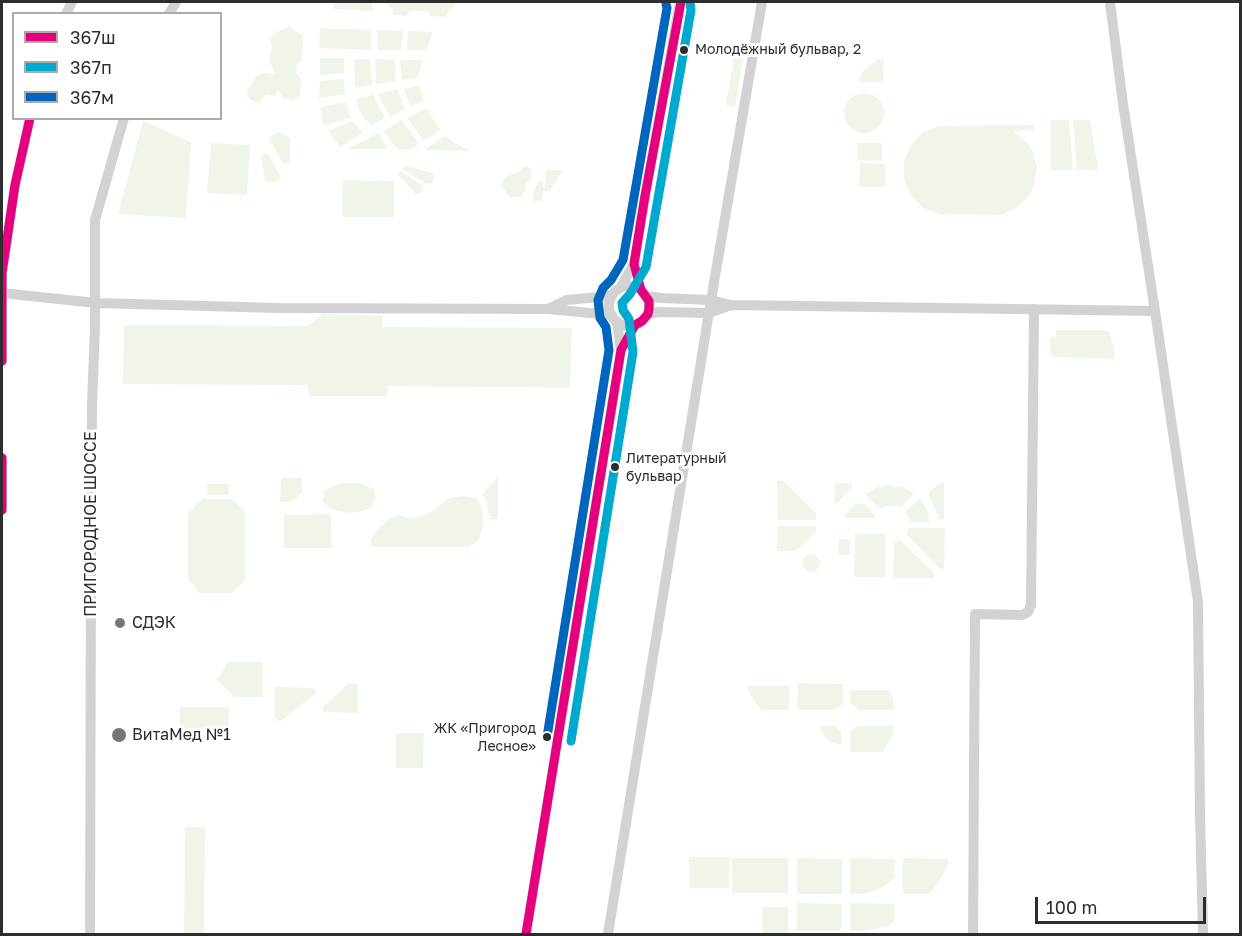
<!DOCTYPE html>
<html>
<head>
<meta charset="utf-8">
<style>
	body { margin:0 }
	#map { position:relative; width:1242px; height:936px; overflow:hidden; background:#fff; font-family:"Golos Text",sans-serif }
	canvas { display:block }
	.frame { position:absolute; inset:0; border:3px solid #2d2d2d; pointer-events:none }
	.legend { position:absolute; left:12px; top:12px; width:210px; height:108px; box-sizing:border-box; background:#fff; border:2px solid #ababab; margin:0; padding:8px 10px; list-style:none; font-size:18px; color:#2d2d2d }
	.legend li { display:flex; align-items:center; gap:12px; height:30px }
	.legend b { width:30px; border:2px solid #ababab }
	.scale { position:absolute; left:1035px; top:897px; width:171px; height:27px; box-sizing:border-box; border:3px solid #2d2d2d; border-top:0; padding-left:8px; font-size:18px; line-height:21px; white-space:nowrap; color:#2d2d2d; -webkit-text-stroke:4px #fff; paint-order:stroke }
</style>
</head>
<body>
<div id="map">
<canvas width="1242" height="936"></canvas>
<div class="frame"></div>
<ul class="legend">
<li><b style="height:8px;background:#e5007d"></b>367ш</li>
<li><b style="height:8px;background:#00a9ce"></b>367п</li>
<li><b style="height:8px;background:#0065bd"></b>367м</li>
</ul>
<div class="scale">100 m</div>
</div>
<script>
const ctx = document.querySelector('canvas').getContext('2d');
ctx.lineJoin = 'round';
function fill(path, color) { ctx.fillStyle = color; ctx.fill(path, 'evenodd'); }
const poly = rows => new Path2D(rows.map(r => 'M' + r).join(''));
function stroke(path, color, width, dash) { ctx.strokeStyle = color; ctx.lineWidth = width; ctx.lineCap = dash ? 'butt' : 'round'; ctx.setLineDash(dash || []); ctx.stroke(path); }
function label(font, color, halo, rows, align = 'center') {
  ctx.font = font + ' "Golos Text",sans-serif'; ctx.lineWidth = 6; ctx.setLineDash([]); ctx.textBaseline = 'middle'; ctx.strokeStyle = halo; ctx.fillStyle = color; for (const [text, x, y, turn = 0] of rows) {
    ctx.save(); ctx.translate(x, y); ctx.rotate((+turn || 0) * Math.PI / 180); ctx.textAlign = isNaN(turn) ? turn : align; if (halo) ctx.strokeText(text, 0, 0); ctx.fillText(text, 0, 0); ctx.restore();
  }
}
fill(poly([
	[335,2,371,2,374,11,332,9],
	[378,2,452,2,456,5,449,10,445,17,431,16,428,12,411,11,406,16,393,15,392,9,386,3],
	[290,26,296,32,303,35,302,59,297,64,296,73,301,79,300,96,293,100,283,98,278,90,275,96,266,95,258,103,249,99,247,89,252,84,257,75,266,73,275,75,269,60,272,46,269,39,275,33],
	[320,28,371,30,371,50,319,48],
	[377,30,403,31,401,50,377,50],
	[408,31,433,32,426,50,407,50],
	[735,51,744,52,735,107,726,105],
	[320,58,344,58,344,73,320,75],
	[354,59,370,59,372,85,355,88],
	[375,59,395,60,396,81,376,84],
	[878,59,884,59,883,82,858,82,860,76,864,70],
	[400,60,423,60,417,78,402,80],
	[344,79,345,94,319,98,320,81],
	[419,86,424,101,410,106,404,89],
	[397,89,405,109,390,117,378,94],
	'844 113a20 20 0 1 1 40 0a20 20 0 1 1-40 0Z',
	[373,95,385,118,372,125,365,120,358,108,356,99],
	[346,102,351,117,324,126,320,107],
	[426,108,441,130,424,141,407,118],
	[402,120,419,144,410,150,397,149,383,131],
	[1051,120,1069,120,1073,170,1051,170],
	[1073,120,1090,120,1098,170,1077,170],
	[143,121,191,142,186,218,118,214],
	[352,121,363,133,340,147,328,131],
	[1034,125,1034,130,1013,131,1027,142,1032,150,1037,167,1034,186,1030,194,1018,207,1001,215,940,214,923,208,911,195,904,179,904,161,911,145,923,132,940,126],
	[278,131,290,138,290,162,283,164,269,138],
	[378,133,388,149,347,149,375,135],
	[445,136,454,142,470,151,424,150],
	[211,143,250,145,247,195,207,193],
	[857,143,882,143,882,161,857,160],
	[267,153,281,177,274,183,265,181,261,156],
	[860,163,885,164,885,187,859,187],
	[406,166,432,173,434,177,433,183,426,184,402,169],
	[523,167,528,167,532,170,532,177,525,184,525,191,520,197,510,197,501,186,505,177,518,172],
	[400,170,423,186,423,192,416,194,398,175],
	[546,170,563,170,550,191,543,191,542,201,533,201,534,190,539,181,543,181,543,188,545,188],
	[343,180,394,181,394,217,343,217],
	[322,314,382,316,383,327,572,328,570,388,388,386,386,396,309,396,307,385,123,384,124,325,308,326],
	[1056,330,1102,330,1109,332,1115,352,1114,359,1052,357,1050,349,1050,338,1056,337],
	[498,476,498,519,490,519,486,499,482,495],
	[281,478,302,478,302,493,291,502,280,502],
	[777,480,784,481,816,513,816,520,777,520],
	[342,483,359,483,374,489,376,498,372,507,363,511,350,513,338,511,328,507,323,501,323,493,329,488],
	[835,483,852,483,852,487,838,503,834,503],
	[940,483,944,483,944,519,938,519,936,510,929,497,929,492],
	[207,484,229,484,229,495,207,495],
	[888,485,902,487,914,493,900,508,896,506,886,506,880,509,865,494,875,488],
	[462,496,476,498,481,506,483,519,483,527,479,540,468,547,372,547,371,540,378,529,389,519,398,515,409,518,419,517,429,513,450,498],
	[920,498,927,510,930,522,909,522,909,519,905,512],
	[202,499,232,499,245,512,245,580,232,593,199,593,188,579,188,513],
	[855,504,865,504,875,515,873,518,845,518,845,515],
	[331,514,332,548,284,548,284,515],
	[777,526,816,526,816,532,796,551,777,551],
	[909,528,945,528,944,569,940,569,906,534],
	[855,534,885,534,885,577,854,577],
	[839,539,850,539,850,555,839,555],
	[900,540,934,573,934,578,893,578,894,542],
	'802 563a9 9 0 1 1 18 0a9 9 0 1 1-18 0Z',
	[228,662,263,662,263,697,234,697,216,679,221,674],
	[349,683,358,685,358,713,323,712,323,707],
	[798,683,843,684,843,704,835,710,797,710],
	[747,686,789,686,789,710,761,710,750,694],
	[275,687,313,688,316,691,316,693,281,721,279,721,275,718],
	[850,690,888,690,893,698,894,710,858,710,853,705,850,704],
	[180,707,229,707,228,739,180,738],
	[820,726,835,726,841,731,841,745,831,742,824,736],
	[858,726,895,726,893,734,883,752,850,752,850,731],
	[396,733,424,733,423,768,396,768],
	[185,827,205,827,204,934,184,934],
	[689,857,730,857,729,888,689,888],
	[732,858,788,858,788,893,732,893],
	[797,858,842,859,842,894,797,894],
	[850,858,895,859,895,878,884,886,873,892,862,894,850,894],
	[903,858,948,859,948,865,941,878,930,894,903,894],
	[797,903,841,904,841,931,796,931],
	[850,903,895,904,895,922,887,926,875,929,862,931,850,931],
	[762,907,788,907,788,933,762,933]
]), '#f0f5ea');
stroke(poly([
	[1110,2,1123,104,1155,311,1198,602,1200,815,1203,934],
	[66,14,72,2],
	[169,14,176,2],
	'609 306a20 20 0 1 1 40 0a20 20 0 1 1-40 0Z',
	[620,288,634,264,645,196,680,2],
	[2,293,96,303,279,308,548,309,612,315],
	[647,296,661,298,711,300,731,305,1155,311],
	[548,309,567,300,599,297,613,294],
	[648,314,660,312,709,313,731,305],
	[2,361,2,273,15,185,30,118],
	[2,458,2,510],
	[90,934,91,567,92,405,95,326,95,220,124,118],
	[526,934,621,350,617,322],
	[608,934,711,300,762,2],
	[973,934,975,614,1022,615,1028,612,1031,605,1034,309]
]), '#d2d2d2', 10);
stroke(poly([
	[2,361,2,273,15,185,30,118],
	[2,458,2,510],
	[526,934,621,350,635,325,642,321,648,314,649,309,649,301,641,290,634,264,645,196,681,2]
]), '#e5007d', 9);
stroke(poly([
	[571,741,633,352,629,319,623,310,622,303,630,294,646,267,691,10,690,2]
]), '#00a9ce', 9);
stroke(poly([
	[547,737,609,350,606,327,600,318,598,300,603,288,611,280,623,260,667,8,666,4]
]), '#0065bd', 9);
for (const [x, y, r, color] of [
	[684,50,5,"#2d2d2d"],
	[615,467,5,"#2d2d2d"],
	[120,623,6,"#767676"],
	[119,735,8,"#767676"],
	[547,737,5,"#2d2d2d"]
]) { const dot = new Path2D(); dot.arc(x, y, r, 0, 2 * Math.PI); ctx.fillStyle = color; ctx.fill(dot); stroke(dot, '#fff', 2); }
label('14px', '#2d2d2d', '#fff', [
	["Молодёжный бульвар, 2",695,50],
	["Литературный",626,459],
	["бульвар",626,477],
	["ЖК «Пригород",536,729,"right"],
	["Лесное»",536,747,"right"]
], 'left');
label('16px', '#2d2d2d', '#fff', [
	["ПРИГОРОДНОЕ ШОССЕ",91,524,-90]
]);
label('16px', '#2d2d2d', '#fff', [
	["СДЭК",132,623],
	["ВитаМед №1",132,735]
], 'left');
</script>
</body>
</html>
